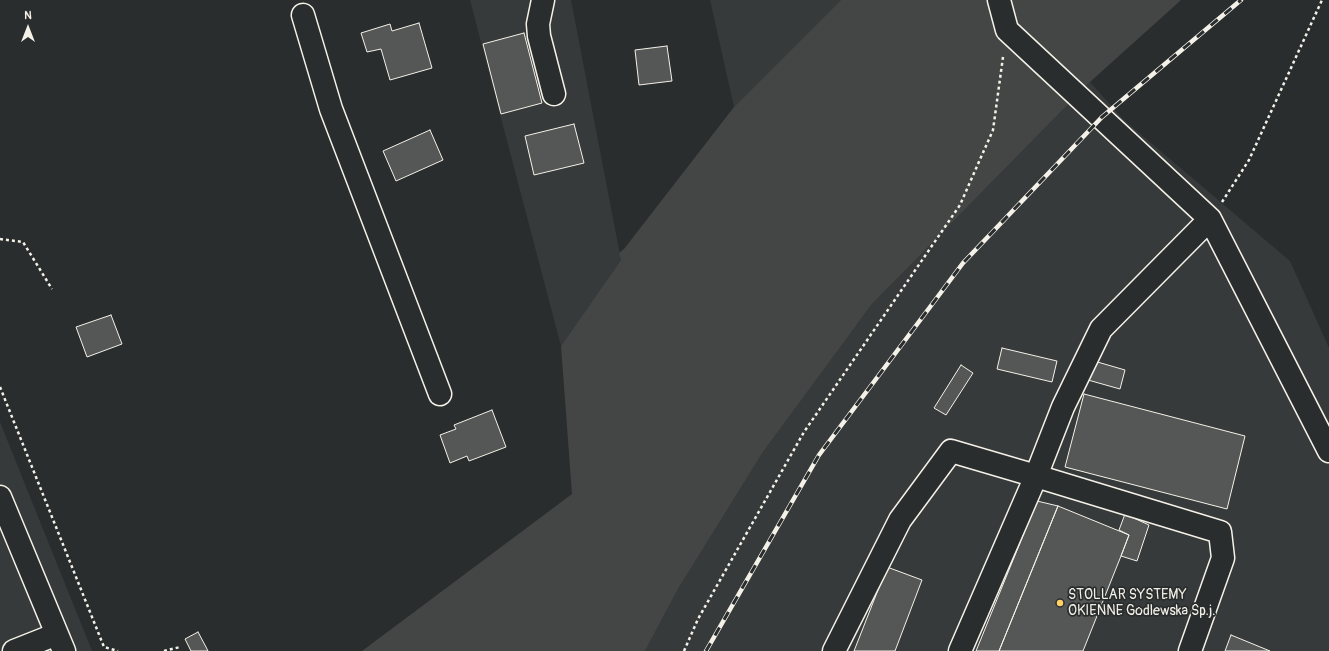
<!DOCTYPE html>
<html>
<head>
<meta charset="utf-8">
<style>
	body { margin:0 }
	#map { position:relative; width:1329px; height:651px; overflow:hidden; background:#2a2d2e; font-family:Pangolin,sans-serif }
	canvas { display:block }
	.north { position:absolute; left:8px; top:8px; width:40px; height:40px; -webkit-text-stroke:3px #2a2d2e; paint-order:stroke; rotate:0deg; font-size:11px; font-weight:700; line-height:16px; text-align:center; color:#f4f1e8 }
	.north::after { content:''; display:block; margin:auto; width:14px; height:18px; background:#f4f1e8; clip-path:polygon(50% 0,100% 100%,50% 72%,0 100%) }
</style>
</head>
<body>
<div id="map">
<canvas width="1329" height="651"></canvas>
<div class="north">N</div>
</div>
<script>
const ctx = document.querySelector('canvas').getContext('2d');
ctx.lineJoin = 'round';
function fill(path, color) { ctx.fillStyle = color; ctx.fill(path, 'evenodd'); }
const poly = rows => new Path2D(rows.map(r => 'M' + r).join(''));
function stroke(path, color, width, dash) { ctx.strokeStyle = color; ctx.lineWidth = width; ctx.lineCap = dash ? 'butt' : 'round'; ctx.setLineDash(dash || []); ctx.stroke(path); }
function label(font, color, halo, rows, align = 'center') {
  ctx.font = font + ' Pangolin,sans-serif'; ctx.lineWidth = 3.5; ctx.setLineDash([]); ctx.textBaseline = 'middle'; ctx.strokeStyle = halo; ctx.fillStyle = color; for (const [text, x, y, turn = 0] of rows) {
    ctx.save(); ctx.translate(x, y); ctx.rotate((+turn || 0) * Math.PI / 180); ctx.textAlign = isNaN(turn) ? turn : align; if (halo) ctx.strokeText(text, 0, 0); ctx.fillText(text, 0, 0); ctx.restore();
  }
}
fill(poly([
	[470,0,571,0,621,260,561,346],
	[710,0,841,0,734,107],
	[1090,82,1124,120,1290,261,1329,348,1329,651,645,651,678,589,763,452,872,304],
	[0,422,92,651,0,651]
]), '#373a3a');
fill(poly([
	[841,0,1181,0,1090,82,872,304,763,452,678,589,645,651,362,651,572,494,561,346,621,260,619,253,624,249,734,107]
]), '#444645');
const building = poly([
	[419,23,432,68,390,80,381,49,367,52,361,33,390,24,392,31,419,23],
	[524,33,542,103,501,114,483,44,524,33],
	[667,46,672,81,639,85,635,50,667,46],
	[574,124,584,163,534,175,525,136,574,124],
	[430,130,443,160,396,181,383,151,430,130],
	[111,315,122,344,87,357,76,327,111,315],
	[1002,348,1057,361,1052,382,997,369,1002,348],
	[1094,361,1125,370,1120,389,1088,380,1094,361],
	[961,365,973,373,946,415,934,408,961,365],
	[1084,394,1245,436,1227,509,1065,467,1084,394],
	[492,410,506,447,469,461,467,456,450,463,440,435,456,429,454,425,492,410],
	[1037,501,1058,506,999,651,976,651,1037,501],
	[1058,506,1129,535,1121,556,1083,651,999,651,1058,506],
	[1125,514,1149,525,1137,561,1121,556,1129,535,1119,530,1125,514],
	[887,567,922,580,895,651,854,651,887,567],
	[198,632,206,647,208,651,191,651,185,639,198,632],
	[1231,635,1270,651,1225,651,1231,635]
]);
fill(building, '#555756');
stroke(building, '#f4f1e8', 1);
const minor = poly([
	[543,0,538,24,539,36,554,94],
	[999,0,1007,30,1210,219,1329,451],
	[303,15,331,109,440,394],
	[0,497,64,651],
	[14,651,57,634],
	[834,651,900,520,951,451,1036,476,960,651],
	[1190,651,1223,558,1220,532,1036,476,1063,407,1101,329,1210,219]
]);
stroke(minor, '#f4f1e8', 25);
stroke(poly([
	[1222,202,1249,160,1322,0],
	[0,239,23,242,52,289],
	[0,387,104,647,118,651],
	[164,651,180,647],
	[684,651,698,619,804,432,960,205,993,130,1003,57]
]), '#f4f1e8', 2.5, [3, 3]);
stroke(minor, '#2a2d2e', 22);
const rail = poly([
	[706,651,819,455,963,263,1102,117,1241,0]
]);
stroke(rail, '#f4f1e8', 4.5);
stroke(rail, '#2a2d2e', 3, [9]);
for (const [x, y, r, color] of [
	[1060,603,4,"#ffd166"]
]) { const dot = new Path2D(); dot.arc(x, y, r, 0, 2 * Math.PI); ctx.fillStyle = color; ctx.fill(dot); stroke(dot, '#2a2d2e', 1.5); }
label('14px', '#f4f1e8', '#2a2d2e', [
	["STOLLAR SYSTEMY",1068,595],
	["OKIENNE Godlewska Sp.j.",1068,611]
], 'left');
</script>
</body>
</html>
